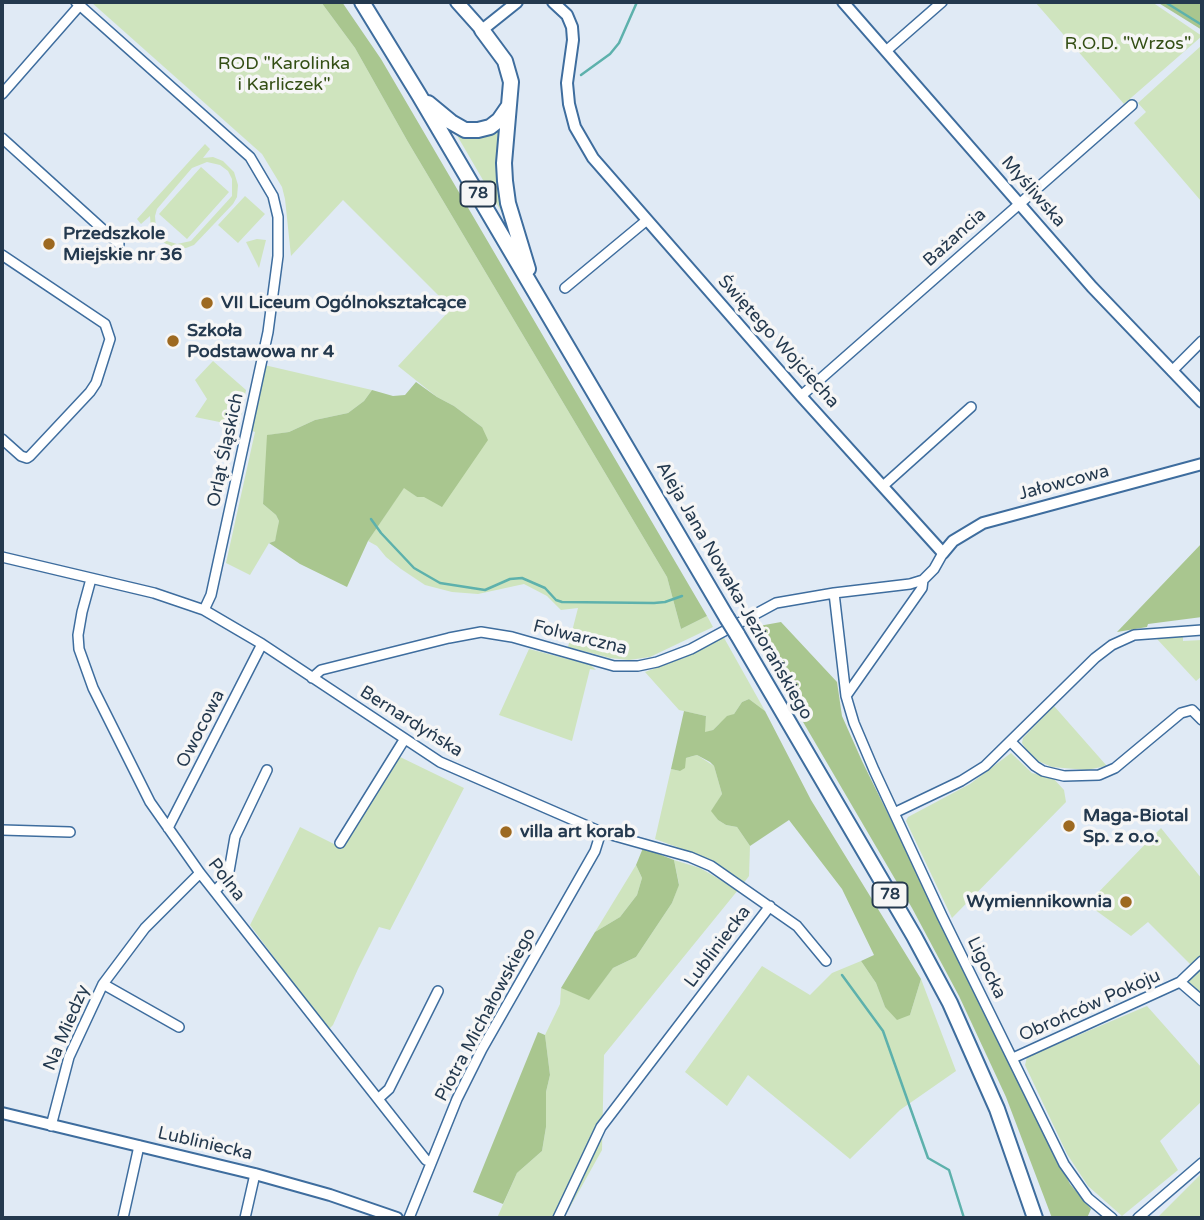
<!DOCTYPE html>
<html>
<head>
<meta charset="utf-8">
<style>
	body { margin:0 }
	#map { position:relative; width:1204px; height:1220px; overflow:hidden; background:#e0eaf5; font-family:"Varela Round",sans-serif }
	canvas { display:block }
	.frame { position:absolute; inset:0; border:4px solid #24394e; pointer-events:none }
</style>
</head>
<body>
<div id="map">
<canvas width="1204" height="1220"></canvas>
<div class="frame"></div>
</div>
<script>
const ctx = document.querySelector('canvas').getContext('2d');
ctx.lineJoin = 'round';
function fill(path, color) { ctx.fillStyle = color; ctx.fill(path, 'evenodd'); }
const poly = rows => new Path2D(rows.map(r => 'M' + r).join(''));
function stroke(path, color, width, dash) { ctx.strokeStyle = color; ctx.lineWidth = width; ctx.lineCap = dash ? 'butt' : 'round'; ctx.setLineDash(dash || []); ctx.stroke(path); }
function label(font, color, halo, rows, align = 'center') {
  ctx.font = font + ' "Varela Round",sans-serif'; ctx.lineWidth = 7; ctx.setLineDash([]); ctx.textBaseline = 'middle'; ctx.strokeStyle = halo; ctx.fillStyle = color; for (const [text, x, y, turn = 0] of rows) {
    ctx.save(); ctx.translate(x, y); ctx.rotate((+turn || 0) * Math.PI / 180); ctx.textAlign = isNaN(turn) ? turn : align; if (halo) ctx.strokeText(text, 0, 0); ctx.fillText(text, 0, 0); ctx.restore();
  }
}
fill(poly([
	[91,2,321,2,355,48,408,142,667,577,681,629,707,616,713,627,650,657,629,660,610,658,568,647,578,608,561,610,547,596,524,584,478,594,452,592,425,585,401,569,386,557,377,546,368,541,404,487,417,497,482,427,454,406,437,397,398,366,450,310,439,296,343,200,291,256,285,199,282,187,262,154],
	[1035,2,1152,2,1202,36,1124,104],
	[1202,45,1202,200,1201,201,1134,123,1146,112,1138,103],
	[504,122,508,223,455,132],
	[205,144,210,149,203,158,213,157,223,161,234,172,238,185,237,197,233,204,194,245,186,248,172,248,156,237,151,229,150,216,141,224,137,219],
	[207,162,220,165,228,171,232,179,232,196,191,241,177,244,167,241,156,228,155,216,157,209,192,168],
	[201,167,229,192,187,239,159,214],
	[245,196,265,214,238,243,218,225],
	[257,239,266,240,259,268,246,242],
	[213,361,246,390,239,426,195,417,207,399,195,380],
	[260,364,372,390,364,401,348,413,315,420,289,432,269,435,263,504,276,515,279,521,278,530,275,541,269,543,250,575,226,563,255,432,247,429],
	[723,636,765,711,749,699,742,702,734,714,719,724,713,730,704,733,706,716,679,710,645,672,686,657],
	[1183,636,1183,641,1202,640,1202,676,1196,681,1157,639],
	[529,649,591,665,596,670,590,669,572,741,499,715],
	[1054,706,1106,765,1106,766,1087,770,1052,767,1038,761,1026,749,1022,743,1023,738],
	[1011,753,1032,773,1053,778,1064,790,1066,802,952,918,906,821,908,817,970,784],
	[697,755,714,766,722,794,712,811,718,820,726,825,737,827,750,846,749,876,743,884,712,860,655,839,671,769,680,771,686,758],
	[398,756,464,788,390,930,379,927,358,969,333,1025,328,1030,250,925,300,827,342,848],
	[1161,828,1202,879,1202,1002,1180,982,1194,968,1148,922,1131,936,1087,904],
	[674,860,700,868,738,890,604,1055,602,1150,564,1218,497,1218,517,1173,542,1151,546,1127,546,1092,550,1075,545,1035,560,1004,561,988,589,999,613,968,636,957,672,903,679,884],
	[636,865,642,878,637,895,620,917,595,932],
	[861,961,876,983,885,1007,910,1015,921,979,956,1071,900,1110,850,1159,748,1075,727,1106,685,1072,762,966,810,995,832,973],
	[1147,1006,1202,1068,1202,1101,1160,1141,1178,1170,1122,1216,1088,1186,1067,1154,1025,1065,1027,1057],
	[1202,1173,1202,1218,1157,1218]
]), '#cfe4be');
fill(poly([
	[321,2,342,2,381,59,707,616,681,629,667,577,408,142,355,48],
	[1157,2,1202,2,1202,30],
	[416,382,437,397,454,406,482,427,488,440,442,507,424,497,417,497,404,488,368,541,347,587,300,564,269,543,275,541,279,521,276,515,263,504,267,435,289,432,315,420,348,413,364,401,372,390,393,396,405,395],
	[1202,543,1202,617,1148,624,1147,627,1117,632],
	[781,622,837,682,842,716,862,761,1051,1146,1070,1184,1091,1209,1087,1218,1052,1218,1006,1097,959,996,912,908,748,628],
	[749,699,765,711,811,800,921,979,910,1015,897,1020,885,1007,876,983,861,961,874,955,842,889,789,820,750,846,737,827,726,825,718,820,711,811,722,794,714,766,710,762,697,755,693,756,686,758,685,768,680,771,671,769,684,711,706,716,705,732,713,730,727,716,734,714,742,702],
	[643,848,674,860,679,885,672,903,636,957,613,968,589,1000,561,988,595,932,620,917,637,895,642,878,636,865],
	[538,1032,545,1035,550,1075,546,1092,546,1127,542,1151,517,1173,503,1204,473,1192]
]), '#a9c68f');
stroke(poly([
	[1165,2,1202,25],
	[581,75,610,54,619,43,637,2],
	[371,519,381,533,414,568,440,583,485,590,510,579,522,578,545,588,556,600,562,602,654,603,665,602,682,596],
	[842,975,883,1031,928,1158,949,1170,964,1218]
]), '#5db1ac', 2.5);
const minor = poly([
	[76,2,250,157,273,196,278,217,278,256,268,332,211,595,204,610],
	[886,51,942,2],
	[2,94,80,5],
	[2,138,119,244],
	[2,255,105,324,110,339,96,383,90,392,30,456,27,458,21,456,2,439],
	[565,288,647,220],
	[1172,371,1202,341],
	[801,396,1132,105],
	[883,486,971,407],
	[2,557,154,593,204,610,262,644,440,762,601,832,690,857,711,866,797,926,826,961],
	[91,579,82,612,78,635,79,649,93,688,150,802,200,873,426,1160,431,1162],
	[834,593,846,696,854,723,874,770,942,916,1064,1164,1088,1198,1112,1218],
	[312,678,321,670,449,638,481,632,512,637,614,666,638,666,657,662,691,649,776,603,834,593,910,584,923,580,934,569,943,553],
	[846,696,922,588,923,580],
	[1011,742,1035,766,1043,771,1064,776,1099,775,1115,768,1181,713,1192,710,1202,720],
	[894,813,961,781,985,766,1095,658,1112,645,1134,635,1202,630],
	[168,828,262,644],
	[2,830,70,832],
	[340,843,404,740],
	[215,891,228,877,235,837,267,770],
	[1180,982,1202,1001],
	[103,984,179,1027],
	[1013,1058,1180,982,1202,961],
	[378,1099,389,1089,438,991],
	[51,1126,69,1057,103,984,145,928,200,873],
	[123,1218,139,1146],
	[245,1218,255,1174],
	[409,1218,457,1099,482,1049,595,851,601,832],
	[558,1218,601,1127,770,906],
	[1138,1218,1202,1163]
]);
const tertiary = poly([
	[553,2,567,15,572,27,573,40,567,83,569,104,575,127,593,158,801,396,943,553,953,541,983,523,1202,464],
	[843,2,1092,287,1202,402],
	[482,30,517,2],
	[2,1113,255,1174,330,1195,397,1218]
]);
const secondary = poly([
	[457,2,482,30]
]);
const primary = poly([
	[362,2,419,95,727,618],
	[482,30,505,61,511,82,504,163,505,181,508,203,528,269],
	[428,103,451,122,465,130,478,130,490,127,499,120,508,107],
	[737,634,914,936,950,1003,997,1109,1035,1218]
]);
stroke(minor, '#3e6d9e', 12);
stroke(tertiary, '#3e6d9e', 14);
stroke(secondary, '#3e6d9e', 16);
stroke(primary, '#3e6d9e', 18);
stroke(minor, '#fff', 9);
stroke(tertiary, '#fff', 10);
stroke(secondary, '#fff', 12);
stroke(primary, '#fff', 14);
const primaryBridge = poly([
	[727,618,737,634]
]);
stroke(primaryBridge, '#3e6d9e', 18, []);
stroke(primaryBridge, '#fff', 14);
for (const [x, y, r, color] of [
	[49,244,7,"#9d6920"],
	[207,303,7,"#9d6920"],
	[173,341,7,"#9d6920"],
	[1069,826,7,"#9d6920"],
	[506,832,7,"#9d6920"],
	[1126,902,7,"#9d6920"]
]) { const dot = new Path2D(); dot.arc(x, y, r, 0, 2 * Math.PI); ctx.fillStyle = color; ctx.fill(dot); stroke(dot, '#f6f6f6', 2.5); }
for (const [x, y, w] of [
	[478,194,35],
	[890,895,35]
]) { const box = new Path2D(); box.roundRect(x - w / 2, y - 12.5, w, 25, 5); ctx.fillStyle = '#f6f6f6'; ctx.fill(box); stroke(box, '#24394e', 2); }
label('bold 16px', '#24394e', null, [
	["78",478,194],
	["78",890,895]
]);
label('18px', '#334e14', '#f6f6f6', [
	["R.O.D. \"Wrzos\"",1128,44],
	["ROD \"Karolinka",284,64],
	["i Karliczek\"",284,85]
]);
label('18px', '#24394e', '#f6f6f6', [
	["Myśliwska",1033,192,49],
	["Bażancia",955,238,-42],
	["Świętego Wojciecha",778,342,48],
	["Orląt Śląskich",226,450,-78],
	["Jałowcowa",1064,483,-15],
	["Aleja Jana Nowaka-Jeziorańskiego",734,591,60],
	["Folwarczna",580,638,14],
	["Bernardyńska",411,722,32],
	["Owocowa",201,729,-63],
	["Polna",226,880,52],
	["Lubliniecka",718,947,-53],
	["Ligocka",986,968,64],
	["Obrońców Pokoju",1090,1006,-24],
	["Piotra Michałowskiego",486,1015,-62],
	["Na Miedzy",67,1028,-67],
	["Lubliniecka",205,1144,13]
]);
label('bold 18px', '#24394e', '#f6f6f6', [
	["Przedszkole",63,234],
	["Miejskie nr 36",63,255],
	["VII Liceum Ogólnokształcące",221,303],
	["Szkoła",187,331],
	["Podstawowa nr 4",187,352],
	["Maga-Biotal",1083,816],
	["Sp. z o.o.",1083,837],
	["villa art korab",520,832],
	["Wymiennikownia",1112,902,"right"]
], 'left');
</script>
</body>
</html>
